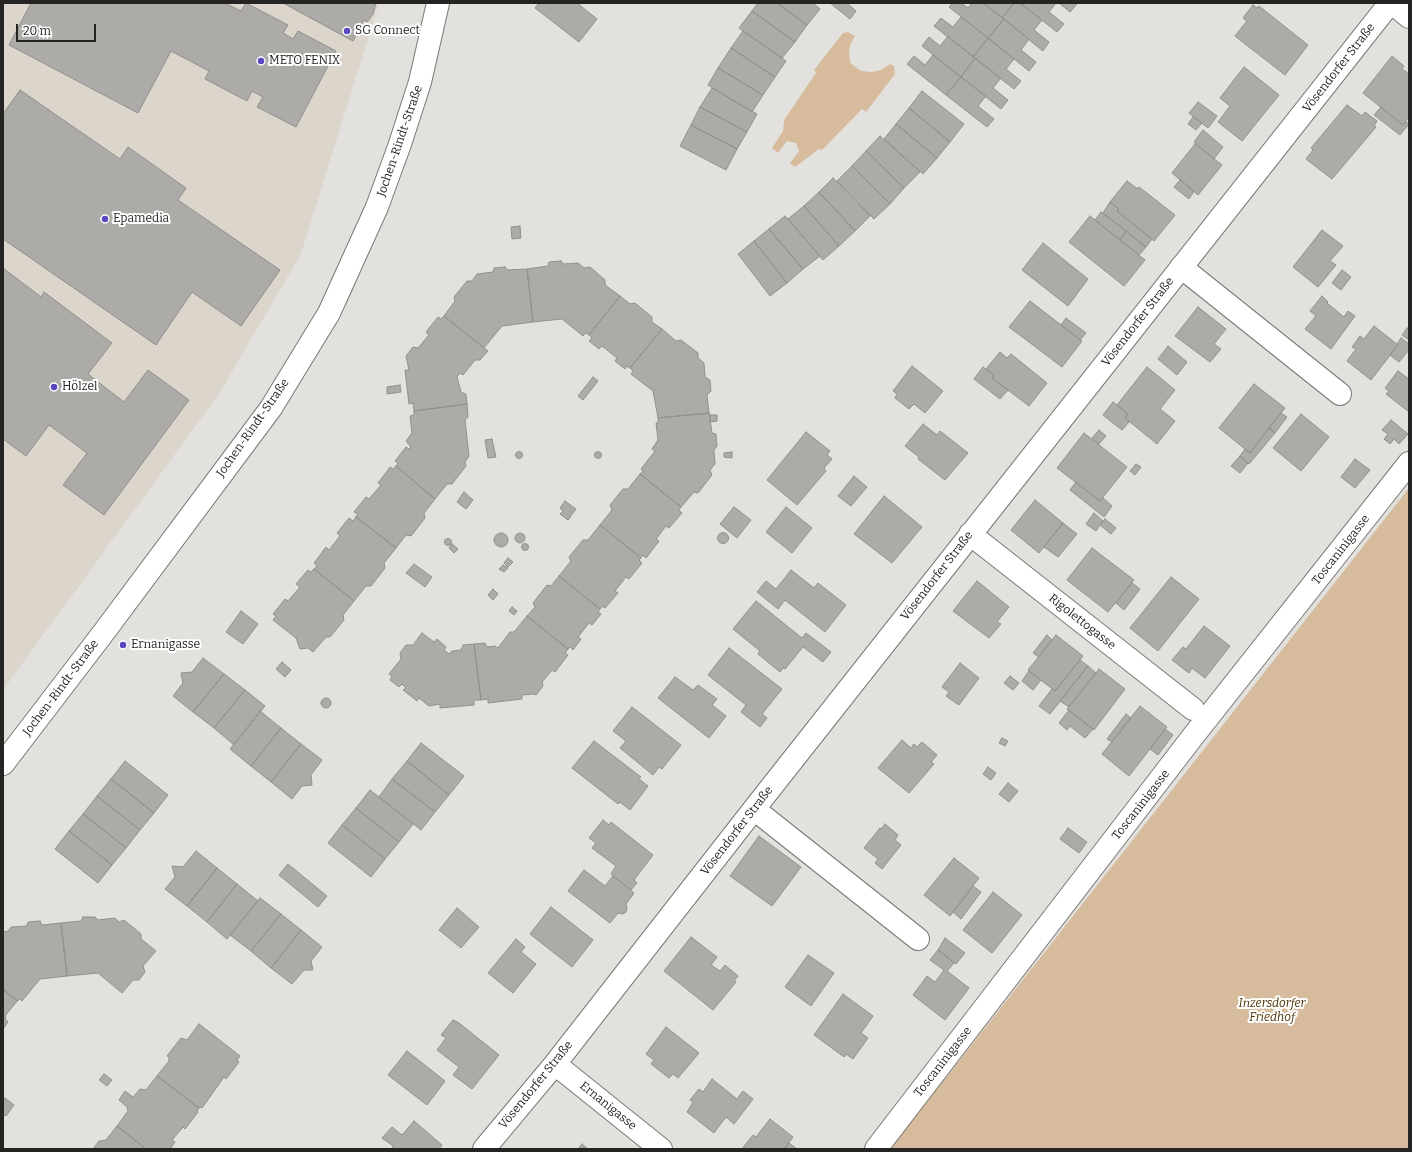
<!DOCTYPE html>
<html>
<head>
<meta charset="utf-8">
<style>
	body { margin:0 }
	#map { position:relative; width:1412px; height:1152px; overflow:hidden; background:#e3e1de; font-family:Bitter,serif }
	canvas { display:block }
	.frame { position:absolute; inset:0; border:4px solid #252423; pointer-events:none }
	.scale { position:absolute; left:16px; top:24px; width:80px; height:18px; box-sizing:border-box; border:2px solid #252423; border-top:0; padding-left:5px; font-size:12px; line-height:14px; white-space:nowrap; color:#252423; -webkit-text-stroke:3px #fff; paint-order:stroke }
</style>
</head>
<body>
<div id="map">
<canvas width="1412" height="1152"></canvas>
<div class="frame"></div>
<div class="scale">20 m</div>
</div>
<script>
const ctx = document.querySelector('canvas').getContext('2d');
ctx.lineJoin = 'round';
function fill(path, color) { ctx.fillStyle = color; ctx.fill(path, 'evenodd'); }
const poly = rows => new Path2D(rows.map(r => 'M' + r).join(''));
function stroke(path, color, width, dash) { ctx.strokeStyle = color; ctx.lineWidth = width; ctx.lineCap = dash ? 'butt' : 'round'; ctx.setLineDash(dash || []); ctx.stroke(path); }
function label(font, color, halo, rows, align = 'center') {
  ctx.font = font + ' Bitter,serif'; ctx.lineWidth = 4; ctx.setLineDash([]); ctx.textBaseline = 'middle'; ctx.strokeStyle = halo; ctx.fillStyle = color; for (const [text, x, y, turn = 0] of rows) {
    ctx.save(); ctx.translate(x, y); ctx.rotate((+turn || 0) * Math.PI / 180); ctx.textAlign = isNaN(turn) ? turn : align; if (halo) ctx.strokeText(text, 0, 0); ctx.fillText(text, 0, 0); ctx.restore();
  }
}
fill(poly([
	[3,3,379,3,301,254,219,394,3,690]
]), '#dcd5cc');
fill(poly([
	[848,32,855,36,850,45,849,54,850,62,853,65,861,71,872,72,881,70,890,64,894,66,895,74,866,112,862,109,822,150,819,149,795,167,790,163,799,151,796,143,787,141,778,153,772,148,783,131,784,120,816,73,814,70,843,33],
	[1409,488,1409,1149,890,1149]
]), '#d6bc9d');
const building = poly([
	[31,3,225,3,241,11,246,3,288,25,283,33,293,39,298,31,336,51,296,127,257,107,263,97,252,91,247,101,205,79,209,71,171,51,138,113,9,45,31,3],
	[283,3,376,3,373,14,367,22,364,20,353,41,283,3],
	[539,3,577,3,597,19,579,42,535,8,539,3],
	[758,3,777,3,807,25,795,42,752,11,758,3],
	[777,3,813,3,820,9,807,25,777,3],
	[830,3,847,3,856,11,850,19,830,3],
	[953,3,961,3,968,8,972,3,983,3,1004,19,988,38,949,7,953,3],
	[983,3,1014,3,1002,18,983,3],
	[1014,3,1020,3,1042,20,1034,30,1049,42,1043,51,1002,18,1014,3],
	[1020,3,1056,3,1049,12,1064,24,1057,32,1020,3],
	[1059,3,1076,3,1077,4,1070,12,1059,3],
	[1253,5,1257,8,1259,6,1308,45,1285,75,1235,36,1247,21,1243,18,1253,5],
	[752,11,795,42,782,58,739,28,752,11],
	[961,17,988,38,973,57,934,26,941,18,953,27,961,17],
	[1004,19,1029,39,1021,50,1036,62,1029,71,988,38,1004,19],
	[743,31,786,61,775,77,731,48,743,31],
	[948,36,975,58,961,77,922,46,929,37,940,46,948,36],
	[988,38,1014,59,1006,69,1021,81,1014,89,973,57,988,38],
	[731,48,775,77,763,95,718,68,731,48],
	[933,55,961,77,946,95,907,64,914,56,925,65,933,55],
	[1392,56,1404,66,1402,69,1409,74,1409,117,1403,125,1363,93,1392,56],
	[975,58,1001,78,993,88,1008,100,1001,109,961,77,975,58],
	[1244,67,1279,95,1242,141,1218,122,1230,106,1220,98,1244,67],
	[718,68,763,95,752,112,708,85,718,68],
	[961,77,986,96,978,106,994,119,987,127,946,95,961,77],
	[712,88,757,114,747,132,700,107,712,88],
	[20,90,120,159,128,147,186,188,178,200,280,270,241,326,192,292,156,345,3,239,3,114,20,90],
	[922,91,964,124,950,142,909,108,922,91],
	[1198,102,1217,116,1208,128,1189,113,1198,102],
	[1347,105,1362,116,1365,112,1377,121,1374,126,1376,127,1332,179,1306,159,1313,150,1311,148,1347,105],
	[700,107,747,132,737,149,691,125,700,107],
	[1381,107,1403,125,1406,122,1409,124,1400,135,1374,115,1381,107],
	[909,108,950,142,937,158,896,124,909,108],
	[1193,117,1202,123,1196,130,1188,124,1193,117],
	[896,124,937,158,923,174,884,139,896,124],
	[691,125,737,149,726,170,680,146,691,125],
	[1203,130,1223,147,1214,159,1194,142,1203,130],
	[880,136,920,172,904,188,866,151,880,136],
	[1195,144,1222,165,1198,195,1172,173,1195,144],
	[866,151,904,188,890,204,852,166,866,151],
	[852,166,890,204,874,219,837,181,852,166],
	[833,178,870,216,855,231,819,192,833,178],
	[1180,180,1194,191,1189,199,1174,187,1180,180],
	[1127,181,1138,189,1139,187,1175,215,1154,241,1117,211,1119,209,1110,202,1127,181],
	[819,192,855,231,839,246,804,206,819,192],
	[1110,202,1119,209,1117,211,1152,239,1146,247,1103,213,1110,202],
	[804,206,839,246,823,260,788,219,804,206],
	[1101,212,1126,231,1120,240,1095,220,1101,212],
	[785,216,820,256,803,269,769,229,785,216],
	[1090,216,1145,260,1124,286,1069,242,1090,216],
	[520,226,521,238,512,239,511,227,520,226],
	[769,229,803,269,787,283,754,241,769,229],
	[1322,230,1343,246,1330,261,1336,265,1318,287,1293,267,1322,230],
	[1126,231,1146,247,1139,255,1120,240,1126,231],
	[754,241,787,283,770,296,738,254,754,241],
	[1043,243,1088,279,1068,306,1022,270,1043,243],
	[561,261,563,264,578,263,584,268,590,267,605,280,605,285,620,296,589,335,586,333,583,336,562,319,533,322,527,269,548,266,549,262,561,261],
	[505,267,507,270,527,269,533,322,502,326,484,348,444,316,455,301,454,297,467,281,472,281,477,274,493,272,494,268,505,267],
	[3,268,41,297,44,292,112,343,88,374,124,402,148,370,189,400,104,515,63,485,87,453,49,425,26,456,3,439,3,268],
	[1342,270,1351,277,1341,290,1332,283,1342,270],
	[620,296,630,304,635,303,652,317,652,322,662,329,630,368,627,366,625,369,615,361,617,358,602,346,599,349,589,341,592,338,589,335,620,296],
	[1322,296,1328,302,1327,303,1344,317,1348,311,1355,316,1331,349,1305,329,1316,316,1310,311,1322,296],
	[1030,301,1082,341,1062,367,1009,327,1030,301],
	[1198,307,1226,329,1214,344,1221,349,1210,362,1175,336,1198,307],
	[444,316,488,351,480,360,475,360,463,375,460,373,457,377,461,392,466,394,467,404,414,411,413,403,409,404,405,370,409,370,406,356,413,347,418,348,429,335,426,332,438,317,441,319,444,316],
	[1066,318,1086,333,1080,340,1061,325,1066,318],
	[1374,326,1398,345,1371,380,1347,361,1356,349,1352,347,1360,336,1364,339,1374,326],
	[1407,328,1409,329,1409,340,1402,335,1407,328],
	[662,329,676,341,681,340,698,353,698,358,704,363,705,377,710,380,711,391,707,395,709,413,658,418,653,391,631,374,633,371,630,368,662,329],
	[1401,338,1409,344,1409,350,1399,362,1390,355,1401,338],
	[1168,346,1187,362,1177,375,1158,359,1168,346],
	[1000,352,1007,358,1011,354,1047,383,1029,406,992,378,994,375,986,369,1000,352],
	[912,366,943,391,925,413,914,404,909,409,895,398,897,394,893,391,912,366],
	[983,367,994,375,992,378,1008,390,1000,399,974,379,983,367],
	[1147,367,1175,390,1160,409,1175,421,1157,444,1125,418,1128,414,1117,405,1147,367],
	[1398,371,1409,379,1409,412,1386,394,1389,391,1385,388,1398,371],
	[593,377,598,381,583,400,578,396,593,377],
	[1254,384,1285,408,1250,453,1219,428,1254,384],
	[400,385,401,392,387,394,387,387,400,385],
	[1113,402,1128,414,1125,418,1129,422,1122,430,1103,415,1113,402],
	[467,404,468,417,465,420,469,456,465,462,466,466,452,484,447,484,435,499,396,466,398,463,395,461,406,447,409,449,411,447,406,441,412,433,410,416,414,415,414,411,467,404],
	[709,413,712,433,716,434,717,446,714,450,715,464,710,470,712,475,698,493,694,492,681,507,640,474,643,471,641,469,655,451,652,449,658,440,656,423,658,423,658,418,709,413],
	[1281,413,1287,417,1275,433,1269,428,1281,413],
	[1301,414,1329,437,1301,471,1273,448,1301,414],
	[710,415,717,415,717,421,710,422,710,415],
	[1391,420,1408,434,1399,444,1394,439,1390,444,1384,439,1388,434,1382,430,1391,420],
	[923,424,937,435,940,431,968,453,945,480,918,459,919,457,905,446,923,424],
	[1269,428,1275,433,1249,464,1240,456,1245,449,1250,453,1269,428],
	[1099,430,1106,436,1099,444,1092,438,1099,430],
	[806,432,830,451,827,455,832,459,824,468,826,471,797,505,767,480,806,432],
	[1084,433,1127,467,1100,501,1057,468,1084,433],
	[492,439,496,457,488,458,485,440,492,439],
	'594.5 455a3.5 3.5 0 1 1 7 0a3.5 3.5 0 1 1-7 0Z',
	'515.5 455a3.5 3.5 0 1 1 7 0a3.5 3.5 0 1 1-7 0Z',
	[732,452,732,458,724,457,724,453,732,452],
	[1240,456,1248,463,1240,473,1231,466,1240,456],
	[1355,459,1370,470,1355,488,1341,477,1355,459],
	[1136,464,1141,467,1135,475,1130,471,1136,464],
	[396,466,435,499,424,513,425,518,411,536,406,535,396,548,356,517,358,514,354,512,366,497,369,499,381,485,378,483,390,467,393,469,396,466],
	[640,474,681,507,679,510,682,513,669,528,666,526,656,539,659,541,646,558,643,555,641,558,600,525,612,510,610,505,623,489,628,489,640,474],
	[854,476,867,487,851,506,838,496,854,476],
	[1076,482,1100,501,1103,498,1112,506,1104,517,1070,490,1076,482],
	[464,492,473,500,466,509,457,502,464,492],
	[884,496,922,527,892,563,854,534,884,496],
	[1035,500,1063,523,1039,553,1011,530,1035,500],
	[565,501,576,509,568,520,560,514,563,511,560,508,565,501],
	[734,507,751,520,737,538,720,524,734,507],
	[786,507,812,528,792,553,766,532,786,507],
	[1094,513,1103,521,1096,531,1086,524,1094,513],
	[356,517,396,548,384,563,385,568,371,586,366,586,354,601,314,569,317,566,314,563,326,547,329,550,340,536,337,533,349,518,353,521,356,517],
	[1105,519,1116,528,1111,534,1100,525,1105,519],
	[1063,523,1077,534,1058,557,1044,547,1063,523],
	[600,525,641,558,639,560,642,563,629,579,626,577,615,591,618,593,605,608,602,606,600,609,559,576,571,561,569,557,583,540,588,540,600,525],
	'717.5 538a5.5 5.5 0 1 1 11 0a5.5 5.5 0 1 1-11 0Z',
	'494 540a7 7 0 1 1 14 0a7 7 0 1 1-14 0Z',
	'515 538a5 5 0 1 1 10 0a5 5 0 1 1-10 0Z',
	'444.5 542a3.5 3.5 0 1 1 7 0a3.5 3.5 0 1 1-7 0Z',
	'521.5 547a3.5 3.5 0 1 1 7 0a3.5 3.5 0 1 1-7 0Z',
	[452,544,458,549,454,553,449,548,452,544],
	[1092,548,1134,580,1108,612,1067,580,1092,548],
	[508,558,513,562,508,567,504,563,508,558],
	[414,564,432,577,425,587,406,573,414,564],
	[503,565,508,568,504,572,499,569,503,565],
	[314,569,354,601,343,615,344,620,330,637,326,637,313,652,308,648,300,649,296,638,273,620,276,616,273,614,285,599,288,601,300,587,296,584,308,570,311,572,314,569],
	[791,570,814,588,818,583,846,605,825,632,785,600,778,609,757,592,766,581,776,589,791,570],
	[559,576,600,609,598,612,601,614,592,625,589,623,578,637,581,639,573,650,570,647,568,649,527,616,535,607,533,603,547,585,551,586,559,576],
	[1171,577,1199,599,1158,651,1130,628,1171,577],
	[977,581,1009,607,997,622,1001,624,989,638,953,611,977,581],
	[1132,583,1140,589,1124,610,1116,603,1132,583],
	[493,589,498,594,493,600,488,595,493,589],
	[756,601,802,638,806,633,831,652,823,662,803,647,785,669,783,668,780,672,758,654,760,651,733,629,756,601],
	[512,607,517,611,514,615,509,611,512,607],
	[241,611,258,624,243,644,226,632,241,611],
	[527,616,568,649,565,653,568,655,555,672,552,670,542,682,543,686,536,695,534,694,522,695,522,699,488,703,488,699,481,700,474,644,485,643,487,647,495,646,498,648,510,632,514,632,527,616],
	[1204,626,1230,646,1205,678,1192,668,1189,673,1172,660,1183,647,1186,649,1204,626],
	[422,633,434,642,437,639,446,647,444,650,449,654,452,651,461,650,463,645,474,644,481,700,474,700,474,705,440,708,440,704,429,706,419,698,417,701,403,690,406,688,402,684,399,687,390,680,392,676,389,674,401,659,400,653,406,645,413,645,422,633],
	[1047,635,1052,640,1039,657,1033,653,1047,635],
	[1056,635,1083,656,1055,691,1028,670,1056,635],
	[729,648,782,689,762,714,767,718,760,727,741,712,746,705,708,675,729,648],
	[203,658,224,674,193,712,173,696,183,683,181,673,192,672,203,658],
	[1080,660,1088,666,1050,714,1039,706,1052,689,1055,691,1080,660],
	[282,662,291,670,285,677,276,669,282,662],
	[960,663,979,678,959,705,946,696,949,692,942,687,960,663],
	[1088,666,1096,673,1069,707,1060,701,1088,666],
	[1099,669,1125,689,1094,730,1067,709,1099,669],
	[1029,671,1041,680,1033,690,1022,681,1029,671],
	[224,674,245,690,214,728,193,712,224,674],
	[1010,676,1019,683,1013,690,1004,683,1010,676],
	[675,677,693,690,698,685,717,699,712,705,726,716,709,738,658,698,675,677],
	[245,690,265,706,234,745,214,728,245,690],
	'321 703a5 5 0 1 1 10 0a5 5 0 1 1-10 0Z',
	[1140,706,1167,727,1129,776,1102,754,1140,706],
	[632,707,681,745,662,769,659,767,653,775,620,748,626,741,613,731,632,707],
	[1069,710,1093,729,1085,738,1070,726,1067,730,1059,723,1069,710],
	[260,711,281,728,251,766,230,749,260,711],
	[1126,714,1131,718,1112,742,1107,739,1126,714],
	[281,728,301,744,271,782,251,766,281,728],
	[1165,729,1173,735,1158,755,1150,749,1165,729],
	[1002,738,1008,741,1005,746,999,743,1002,738],
	[902,740,911,748,914,744,917,747,922,742,937,755,931,762,934,764,909,793,878,768,902,740],
	[594,741,641,777,639,779,648,786,630,810,620,802,618,804,572,768,594,741],
	[421,743,464,776,449,795,407,761,421,743],
	[301,744,322,760,311,775,312,785,302,786,292,799,271,782,301,744],
	[125,761,168,795,154,813,111,779,125,761],
	[407,761,449,795,435,812,392,779,407,761],
	[988,767,996,773,991,780,983,774,988,767],
	[111,779,154,813,140,830,97,796,111,779],
	[392,779,435,812,421,830,379,797,392,779],
	[1008,783,1018,791,1009,802,999,794,1008,783],
	[370,790,413,824,399,842,356,808,370,790],
	[97,796,140,830,126,848,83,814,97,796],
	[356,808,399,842,385,859,342,825,356,808],
	[83,814,126,848,112,865,69,831,83,814],
	[603,820,609,825,611,822,653,855,634,880,637,883,631,890,611,874,616,866,592,848,596,843,589,838,603,820],
	[885,824,898,835,895,840,901,845,882,869,875,863,878,859,864,848,880,828,881,829,885,824],
	[342,825,385,859,371,877,328,843,342,825],
	[1068,828,1087,842,1079,853,1060,839,1068,828],
	[69,831,112,865,98,883,55,849,69,831],
	[759,836,801,867,772,906,730,876,759,836],
	[196,851,217,868,187,906,165,889,175,877,172,866,183,867,196,851],
	[954,858,979,878,950,916,924,895,954,858],
	[288,864,327,896,318,907,279,875,288,864],
	[217,868,237,884,207,922,187,906,217,868],
	[584,870,605,886,613,876,634,893,626,904,627,908,626,912,623,914,618,913,610,923,568,891,584,870],
	[237,884,258,901,227,939,207,922,237,884],
	[973,886,981,892,961,919,953,912,973,886],
	[993,892,1022,915,992,953,963,930,993,892],
	[260,898,281,914,251,951,230,935,260,898],
	[551,907,593,940,572,967,530,934,551,907],
	[457,908,479,927,461,948,439,930,457,908],
	[281,914,301,930,271,968,251,951,281,914],
	[83,917,95,917,98,920,115,918,119,922,124,920,141,934,141,939,156,951,143,966,145,972,139,980,133,980,122,993,98,973,67,976,61,923,81,921,83,917],
	[40,921,42,925,61,923,67,976,40,979,22,1001,20,999,17,1001,3,989,3,932,8,931,11,927,27,926,28,922,40,921],
	[301,930,322,947,311,961,313,970,304,970,292,984,271,968,301,930],
	[691,937,717,957,711,965,720,971,725,965,738,976,734,981,736,982,713,1010,664,971,691,937],
	[945,938,965,953,956,964,938,950,945,938],
	[516,939,525,947,521,952,536,964,513,993,488,973,516,939],
	[938,950,954,963,947,971,969,988,945,1020,913,995,927,976,935,982,944,970,930,960,938,950],
	[808,955,834,973,811,1006,785,987,808,955],
	[3,989,17,1001,5,1016,6,1020,8,1022,3,1029,3,989],
	[843,994,873,1016,861,1033,868,1038,853,1059,846,1054,844,1057,814,1035,843,994],
	[453,1020,459,1023,499,1055,472,1089,453,1075,459,1067,437,1050,446,1038,441,1035,453,1020],
	[199,1024,240,1056,237,1060,239,1062,226,1079,224,1077,202,1108,200,1107,199,1108,157,1076,169,1061,169,1057,167,1056,181,1038,187,1040,199,1024],
	[666,1027,699,1053,678,1078,673,1074,669,1078,651,1064,654,1060,646,1054,666,1027],
	[407,1051,445,1081,427,1105,388,1075,407,1051],
	[104,1074,112,1080,107,1086,99,1080,104,1074],
	[157,1076,199,1108,197,1111,198,1112,185,1129,183,1127,172,1140,175,1142,170,1149,146,1149,117,1126,128,1111,127,1107,119,1100,125,1091,133,1097,140,1089,146,1090,157,1076],
	[712,1079,737,1099,743,1091,753,1099,734,1124,726,1117,714,1133,687,1112,693,1102,690,1100,699,1089,703,1092,712,1079],
	[5,1098,14,1105,6,1116,3,1114,3,1101,5,1098],
	[770,1119,793,1137,784,1149,742,1149,753,1135,756,1137,770,1119],
	[414,1121,442,1145,439,1149,392,1149,393,1146,382,1138,392,1127,402,1135,414,1121],
	[117,1126,146,1149,93,1149,99,1141,106,1140,117,1126],
	[789,1143,797,1149,784,1149,789,1143],
	[582,1144,588,1149,578,1149,582,1144]
]);
fill(building, '#adaba8');
stroke(building, '#92908d', 1);
const minor = poly([
	[1392,3,1409,17],
	[1181,267,1340,394],
	[970,534,1193,709],
	[3,764,104,632,271,408,329,313,377,207,400,144,420,82,438,3],
	[754,809,918,939],
	[555,1064,661,1149],
	[484,1149,555,1064,754,809,1390,3],
	[876,1149,1194,735,1409,463]
]);
stroke(minor, '#7a7875', 24);
stroke(minor, '#fff', 22);
for (const [x, y, r, color] of [
	[347,31,4,"#5849c1"],
	[261,61,4,"#5849c1"],
	[105,219,4,"#5849c1"],
	[54,387,4,"#5849c1"],
	[123,645,4,"#5849c1"]
]) { const dot = new Path2D(); dot.arc(x, y, r, 0, 2 * Math.PI); ctx.fillStyle = color; ctx.fill(dot); stroke(dot, '#fff', 1.5); }
label('12px', '#252423', '#fff', [
	["SG Connect",355,31],
	["METO FENIX",269,61],
	["Epamedia",113,219],
	["Hölzel",62,387],
	["Ernanigasse",131,645]
], 'left');
label('12px', '#252423', '#fff', [
	["Vösendorfer Straße",1339,68,-52],
	["Jochen-Rindt-Straße",400,141,-71],
	["Vösendorfer Straße",1138,322,-52],
	["Jochen-Rindt-Straße",253,428,-55],
	["Toscaninigasse",1341,550,-52],
	["Vösendorfer Straße",937,576,-52],
	["Rigolettogasse",1082,622,38],
	["Jochen-Rindt-Straße",61,688,-53],
	["Toscaninigasse",1141,805,-52],
	["Vösendorfer Straße",737,831,-52],
	["Toscaninigasse",943,1062,-52],
	["Vösendorfer Straße",536,1085,-51],
	["Ernanigasse",608,1106,39]
]);
label('italic 12px', '#4c3001', '#fff', [
	["Inzersdorfer",1272,1004],
	["Friedhof",1272,1018]
]);
</script>
</body>
</html>
